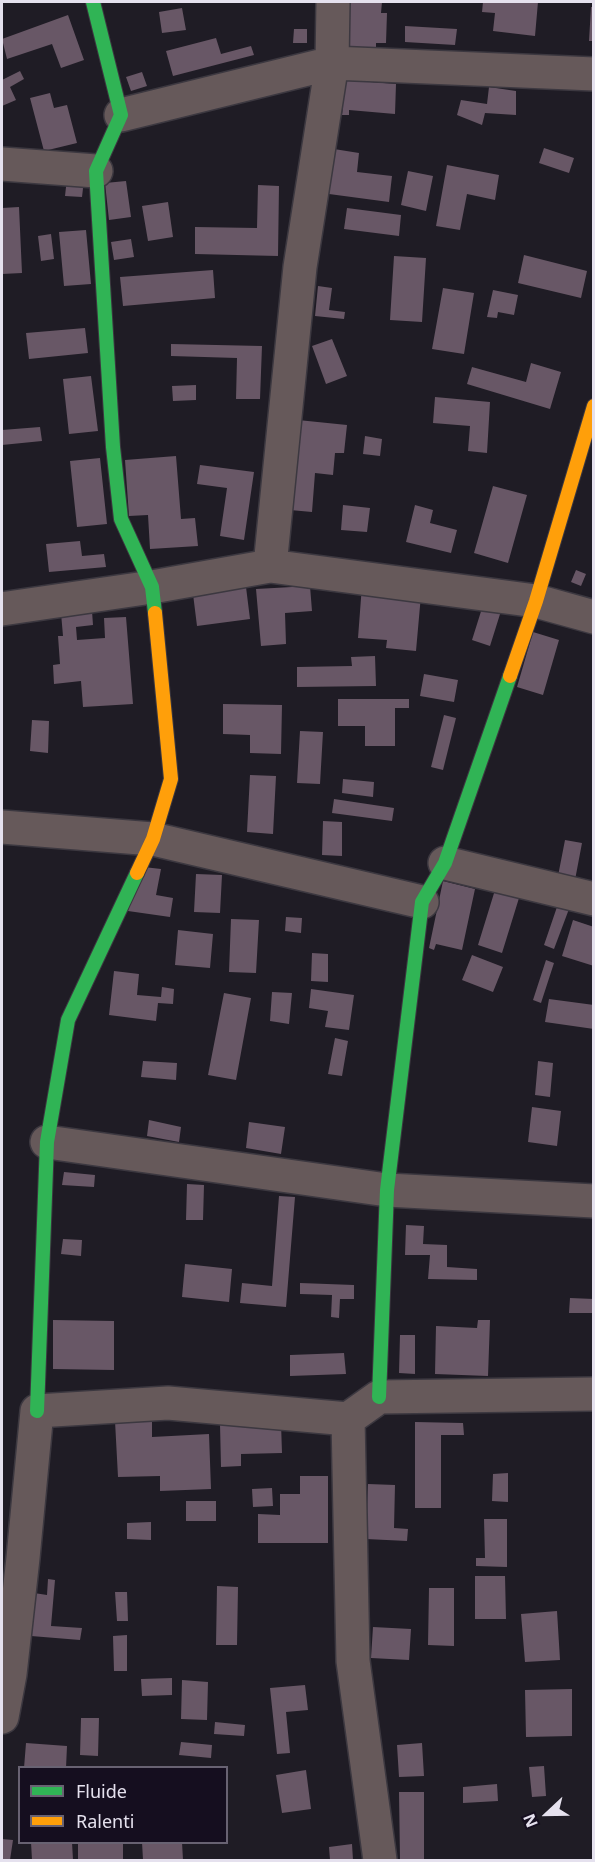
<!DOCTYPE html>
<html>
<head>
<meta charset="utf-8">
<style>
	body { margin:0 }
	#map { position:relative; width:595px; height:1862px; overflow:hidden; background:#1f1c25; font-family:"Noto Sans",sans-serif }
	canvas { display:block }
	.frame { position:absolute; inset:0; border:3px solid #e5e1ee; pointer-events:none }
	.legend { position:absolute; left:18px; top:1766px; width:210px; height:78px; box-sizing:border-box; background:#150e1f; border:2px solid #686272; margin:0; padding:8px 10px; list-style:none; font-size:18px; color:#e5e1ee }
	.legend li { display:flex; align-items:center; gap:12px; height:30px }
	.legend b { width:30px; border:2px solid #686272 }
	.north { position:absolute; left:517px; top:1784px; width:60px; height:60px; -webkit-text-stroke:4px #150e1f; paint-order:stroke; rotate:248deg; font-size:16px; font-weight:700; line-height:24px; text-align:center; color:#e5e1ee }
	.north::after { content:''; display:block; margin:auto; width:21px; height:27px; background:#e5e1ee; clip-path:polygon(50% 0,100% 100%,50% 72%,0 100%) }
</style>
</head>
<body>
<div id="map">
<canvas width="595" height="1862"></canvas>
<div class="frame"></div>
<ul class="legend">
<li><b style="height:8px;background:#30b455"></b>Fluide</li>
<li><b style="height:8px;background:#ff9f0a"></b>Ralenti</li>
</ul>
<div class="north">N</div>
</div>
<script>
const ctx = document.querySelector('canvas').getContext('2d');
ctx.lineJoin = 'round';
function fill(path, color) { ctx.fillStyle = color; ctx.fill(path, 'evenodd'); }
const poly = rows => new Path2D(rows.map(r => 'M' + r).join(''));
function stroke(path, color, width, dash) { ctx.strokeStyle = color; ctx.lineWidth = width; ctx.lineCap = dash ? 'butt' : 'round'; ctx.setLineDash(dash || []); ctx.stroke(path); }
fill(poly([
	[343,2,382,2,381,13,387,13,386,43,376,43,376,48,343,48],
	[483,2,538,2,535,36,493,31,495,13,482,12],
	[591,7,594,7,594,41,589,41],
	[182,8,186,30,162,33,159,12],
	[68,15,84,60,61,68,52,44,7,59,2,39],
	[405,26,457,29,455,45,405,42],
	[294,29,307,29,307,43,293,43],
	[216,38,221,54,251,46,254,55,173,76,166,51],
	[20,71,24,79,10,87,16,100,2,106,2,80],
	[142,72,147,86,131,91,126,77],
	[345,80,396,84,395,114,349,110,349,115,342,115],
	[489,87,516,91,516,115,485,113,482,125,457,115,461,100,487,104],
	[50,93,54,108,67,105,77,143,44,151,30,98],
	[544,148,574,158,569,173,539,163],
	[334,149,359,153,357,172,392,176,389,202,329,194],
	[447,165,499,175,495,200,467,194,460,230,436,226],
	[408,171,433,176,426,211,401,205],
	[67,178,84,180,82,197,65,196],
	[126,181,131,217,109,220,105,183],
	[258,185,279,186,278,256,195,254,195,227,257,228],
	[168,202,173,237,148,241,142,206],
	[19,207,22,273,2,274,2,208],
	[347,208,401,215,399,236,344,229],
	[86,230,91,284,64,286,59,232],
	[51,234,54,259,41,261,38,236],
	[131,239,134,257,114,260,111,242],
	[524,255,587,271,581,298,518,283],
	[394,256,426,258,422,322,390,320],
	[213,270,215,298,123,306,120,277],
	[318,286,332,288,329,310,345,312,344,319,315,316],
	[443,288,474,293,464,354,432,349],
	[493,290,518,295,514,315,498,312,497,318,487,317],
	[85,328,88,353,29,359,26,333],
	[332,339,347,376,326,384,312,346],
	[171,344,262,346,260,399,236,399,237,358,171,356],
	[531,363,561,372,550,409,467,384,472,367,526,382],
	[91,376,98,431,69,434,63,379],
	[196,385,196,400,173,401,172,386],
	[435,397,490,402,487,453,468,451,470,426,433,423],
	[298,420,347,425,344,453,335,453,333,475,315,473,312,512,290,510],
	[40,427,42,441,2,445,2,430],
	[365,436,382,439,380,456,363,454],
	[176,456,181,519,195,518,198,546,150,549,148,515,129,516,125,460],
	[100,458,107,524,77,527,70,461],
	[200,465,254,472,244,540,220,536,227,488,197,484],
	[493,486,527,495,508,563,474,553],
	[343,505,370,508,367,532,341,530],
	[415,505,433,510,430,523,457,530,451,553,406,542],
	[80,541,82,556,104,554,106,567,49,572,46,544],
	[576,570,586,574,581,586,571,582],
	[362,585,421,595,416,651,386,648,387,640,358,638],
	[310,586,312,611,285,613,286,644,261,646,256,589],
	[246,587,250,619,197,626,193,594],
	[483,605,501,611,490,646,472,640],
	[92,611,93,625,76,627,77,640,105,638,104,618,126,617,133,704,83,707,81,681,54,684,53,665,60,664,58,636,63,636,61,613],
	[533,632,559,640,543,695,517,687],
	[375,656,376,686,297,687,297,667,352,666,351,657],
	[424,674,458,680,454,702,420,696],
	[338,699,409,699,409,708,395,708,395,746,365,746,365,726,338,726],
	[223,704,282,705,281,754,250,753,250,735,223,734],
	[444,715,456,718,443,770,431,767],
	[32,720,49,721,48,753,30,751],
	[300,731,323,732,320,784,297,783],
	[250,775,276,776,273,834,247,832],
	[343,779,374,782,373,797,342,793],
	[334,799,394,808,392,821,332,813],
	[323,821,342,822,342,856,322,855],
	[565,840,582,843,575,880,558,876],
	[135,866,161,869,156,895,173,898,170,917,128,911],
	[196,874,222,875,220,913,194,912],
	[443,881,475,889,462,950,436,944,434,950,429,948],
	[495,890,519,898,502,953,478,945],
	[558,904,569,909,554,949,544,945],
	[286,917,302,918,301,933,285,931],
	[231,919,259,920,256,973,229,972],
	[573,920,594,927,594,966,562,956],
	[178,930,213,934,210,968,175,965],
	[312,953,328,954,328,982,311,981],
	[472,955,503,967,493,992,462,980],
	[546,960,554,963,541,1003,533,1000],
	[114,971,139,974,137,995,161,997,162,987,174,989,173,1004,158,1003,156,1021,109,1015],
	[311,989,354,995,349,1030,325,1027,328,1011,309,1008],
	[272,992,292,993,289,1024,270,1021],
	[224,993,251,998,236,1080,208,1075],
	[549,999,594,1005,594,1029,545,1022],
	[335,1038,348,1041,342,1076,328,1074],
	[143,1061,177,1063,176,1080,141,1077],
	[538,1061,553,1063,550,1097,535,1095],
	[532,1107,561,1111,557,1146,528,1142],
	[149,1120,181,1127,179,1142,147,1136],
	[249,1122,285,1127,281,1154,246,1148],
	[64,1172,95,1175,94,1187,62,1185],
	[187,1184,204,1185,203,1220,186,1220],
	[279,1196,295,1197,286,1307,240,1303,242,1283,272,1286],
	[406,1225,424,1226,423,1244,447,1245,447,1267,477,1269,477,1280,428,1279,430,1255,405,1255],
	[63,1239,82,1240,81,1256,61,1254],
	[185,1264,232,1269,229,1302,182,1297],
	[300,1283,354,1285,354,1299,340,1299,339,1318,331,1317,332,1295,300,1294],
	[570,1298,594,1299,594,1313,569,1313],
	[53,1320,114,1321,114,1370,53,1369],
	[478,1320,490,1320,488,1376,435,1374,436,1326,477,1328],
	[400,1335,415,1335,415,1374,399,1373],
	[344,1353,346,1374,290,1376,290,1355],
	[152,1420,152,1437,209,1434,211,1489,160,1491,160,1476,118,1477,115,1421],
	[415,1422,463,1423,464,1435,441,1435,441,1508,415,1508],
	[281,1423,282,1453,241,1454,241,1466,221,1467,220,1424],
	[508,1473,508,1502,492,1501,493,1474],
	[300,1476,328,1476,328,1543,258,1543,258,1514,280,1515,280,1494,300,1494],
	[368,1484,395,1485,394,1528,408,1529,407,1541,366,1539],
	[272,1488,273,1506,253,1507,252,1489],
	[186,1501,216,1501,216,1521,186,1521],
	[484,1519,507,1519,507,1567,476,1566,476,1558,485,1558],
	[151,1522,151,1540,127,1539,127,1523],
	[475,1576,505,1576,506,1619,475,1619],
	[48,1579,55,1580,51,1626,82,1628,80,1640,31,1636,34,1593,47,1595],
	[217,1586,238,1587,237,1645,216,1645],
	[429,1588,454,1588,454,1646,428,1645],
	[115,1592,127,1592,128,1621,117,1621],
	[557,1611,560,1660,525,1662,521,1614],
	[373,1627,411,1629,409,1660,371,1658],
	[127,1635,127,1671,114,1671,113,1636],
	[172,1678,172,1695,142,1696,141,1679],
	[182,1680,208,1682,207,1720,181,1719],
	[305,1685,308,1710,286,1712,290,1753,277,1754,270,1688],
	[572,1689,572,1736,526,1737,525,1690],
	[81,1718,99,1718,98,1756,80,1755],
	[215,1722,245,1725,244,1736,214,1734],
	[181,1742,212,1745,211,1758,179,1755],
	[26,1743,67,1746,66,1768,24,1768],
	[422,1743,424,1776,399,1777,397,1745],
	[544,1766,546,1796,532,1797,529,1767],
	[306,1770,311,1809,282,1813,276,1775],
	[497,1784,498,1801,463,1803,463,1787],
	[399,1792,424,1792,424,1860,400,1860],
	[2,1839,13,1840,10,1860,2,1860],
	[31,1842,72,1842,73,1860,32,1860],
	[78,1842,123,1842,123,1860,78,1860],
	[142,1842,182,1842,183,1860,143,1860],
	[352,1844,353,1860,330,1860,329,1847]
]), '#685766');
const street = poly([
	[121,115,332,63,594,74],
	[2,164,96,171],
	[270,566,300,267,332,63,333,2],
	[2,609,152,587,270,566,536,601,594,617],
	[2,827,153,839,422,902],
	[445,863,594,899],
	[47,1142,387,1190,594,1201],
	[348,1419,353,1661,380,1860],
	[2,1717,10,1674,23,1558,37,1411,168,1403,348,1419,379,1397,594,1394]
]);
const fast = poly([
	[93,2,121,115,96,171,113,447,121,519,152,587,155,613],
	[379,1397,387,1190,422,902,445,863,510,676],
	[37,1411,47,1142,68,1020,137,873]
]);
const slow = poly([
	[510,676,536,601,594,406],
	[137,873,153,839,171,779,155,613]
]);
stroke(street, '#3c3840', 36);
stroke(fast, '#3c3840', 16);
stroke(slow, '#3c3840', 16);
stroke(street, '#66595a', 33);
stroke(fast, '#30b455', 14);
stroke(slow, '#ff9f0a', 14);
</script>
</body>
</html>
